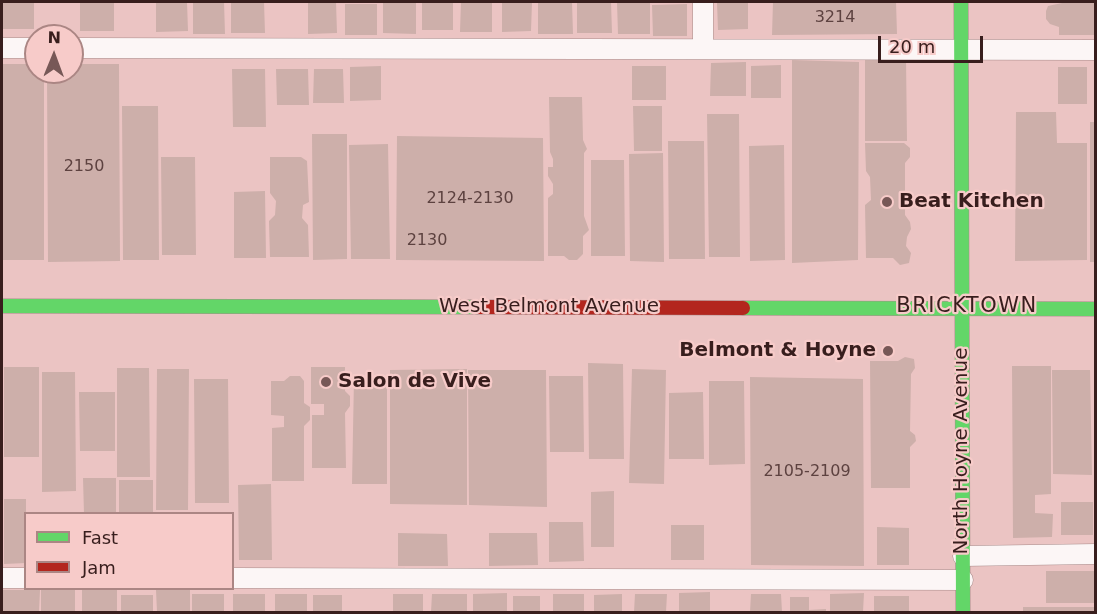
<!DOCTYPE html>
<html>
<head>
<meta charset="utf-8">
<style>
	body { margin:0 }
	#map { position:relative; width:1097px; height:614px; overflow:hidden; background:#ebc4c3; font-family:"DejaVu Sans",sans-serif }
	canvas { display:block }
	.frame { position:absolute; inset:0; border:3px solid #381e1d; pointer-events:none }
	.legend { position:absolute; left:24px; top:512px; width:210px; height:78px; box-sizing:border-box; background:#f7cbc9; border:2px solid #ab8684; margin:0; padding:8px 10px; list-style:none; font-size:18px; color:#381e1d }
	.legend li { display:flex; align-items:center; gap:12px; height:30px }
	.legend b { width:30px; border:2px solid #ab8684 }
	.north { position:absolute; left:24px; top:24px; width:60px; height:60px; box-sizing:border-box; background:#f7cbc9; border:2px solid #ab8684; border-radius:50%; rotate:1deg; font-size:16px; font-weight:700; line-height:24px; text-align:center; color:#381e1d }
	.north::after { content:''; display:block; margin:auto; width:21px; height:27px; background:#775857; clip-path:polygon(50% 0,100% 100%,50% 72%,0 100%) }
	.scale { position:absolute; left:878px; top:36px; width:105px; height:27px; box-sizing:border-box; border:3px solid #381e1d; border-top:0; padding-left:8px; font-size:18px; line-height:21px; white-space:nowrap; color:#381e1d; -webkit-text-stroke:4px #f7cbc9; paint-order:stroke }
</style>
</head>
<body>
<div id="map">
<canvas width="1097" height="614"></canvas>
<div class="frame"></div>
<ul class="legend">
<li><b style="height:8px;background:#63d668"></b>Fast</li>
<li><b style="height:8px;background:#b3261e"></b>Jam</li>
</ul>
<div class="north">N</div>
<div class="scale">20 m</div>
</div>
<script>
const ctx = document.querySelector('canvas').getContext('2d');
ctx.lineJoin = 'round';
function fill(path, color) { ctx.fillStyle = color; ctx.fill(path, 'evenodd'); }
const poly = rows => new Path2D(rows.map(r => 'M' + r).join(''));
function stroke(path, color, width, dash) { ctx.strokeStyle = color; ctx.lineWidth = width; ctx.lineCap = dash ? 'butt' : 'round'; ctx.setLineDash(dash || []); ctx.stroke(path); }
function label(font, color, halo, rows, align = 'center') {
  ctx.font = font + ' "DejaVu Sans",sans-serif'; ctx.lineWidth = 4.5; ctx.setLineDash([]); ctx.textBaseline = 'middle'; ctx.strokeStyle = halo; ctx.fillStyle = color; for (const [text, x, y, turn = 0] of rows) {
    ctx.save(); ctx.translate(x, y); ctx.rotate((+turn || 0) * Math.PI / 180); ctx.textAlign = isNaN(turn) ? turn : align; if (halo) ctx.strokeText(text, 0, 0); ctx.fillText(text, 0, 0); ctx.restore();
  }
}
fill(poly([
	[2,2,34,2,34,29,2,29],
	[80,2,114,2,114,31,80,31],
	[156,2,187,2,188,31,156,32],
	[193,2,224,2,225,34,193,34],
	[231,2,264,2,265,33,231,33],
	[308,2,336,2,337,33,308,34],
	[383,2,416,2,416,34,383,33],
	[422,2,453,2,453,30,422,30],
	[461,2,492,2,492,32,460,32],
	[502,2,532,2,531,31,502,32],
	[538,2,572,2,573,34,538,34],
	[577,2,611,2,612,33,577,33],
	[617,2,650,2,650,34,618,34],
	[717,2,748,2,748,29,718,30],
	[773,2,896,2,897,34,772,35],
	[1062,3,1096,3,1096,35,1059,35,1059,27,1050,24,1046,19,1046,11,1048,6],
	[345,4,377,4,377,35,345,35],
	[687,4,687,36,653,36,652,5],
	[865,59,906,59,907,141,865,141],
	[792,60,859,62,858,260,792,263],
	[746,62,746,96,710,96,711,63],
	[2,64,36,64,36,72,44,72,44,260,2,260],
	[72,64,119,64,120,261,48,262,47,72,72,72],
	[781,65,781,98,751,98,751,66],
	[381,66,381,100,350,101,350,67],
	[632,66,666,66,666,100,632,100],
	[1058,67,1087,67,1087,104,1058,104],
	[232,69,265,69,266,127,233,127],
	[276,69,308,69,309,105,277,105],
	[314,69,343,69,344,103,313,103],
	[549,97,582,97,583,140,587,149,584,153,584,216,589,230,583,236,583,254,577,260,569,260,564,256,548,256,548,198,553,194,553,184,548,176,548,167,553,167,553,159,550,152],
	[122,106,158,106,159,260,123,260],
	[633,106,662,106,662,151,634,151],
	[1016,112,1056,112,1057,143,1087,143,1087,260,1015,261],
	[707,114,739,114,740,257,709,257],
	[1090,122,1096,122,1096,262,1090,262],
	[312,134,347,134,347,259,313,260],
	[397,136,543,138,544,261,396,260],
	[668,141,704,141,705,259,669,259],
	[865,143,904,143,910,148,910,157,905,163,905,215,910,222,911,229,907,237,906,246,911,253,909,263,900,265,893,258,866,258,865,205,871,200,870,177,866,171],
	[388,144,390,259,351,259,349,145],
	[784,145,785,260,750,261,749,146],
	[663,153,664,262,630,261,629,154],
	[161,157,195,157,196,255,162,255],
	[270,157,301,157,307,161,309,202,303,205,302,218,308,225,309,257,270,257,269,221,275,215,276,201,270,193],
	[591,160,624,160,625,256,591,256],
	[265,191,266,258,234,258,234,192],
	[905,357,914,359,915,368,911,374,910,431,915,435,916,441,910,447,910,488,871,488,870,361,898,361],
	[588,363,623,364,624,459,589,459],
	[1012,366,1051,366,1051,494,1035,495,1035,513,1053,514,1052,537,1013,538],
	[4,367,39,367,39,457,4,457],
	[311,367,345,367,345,391,350,396,350,406,345,413,346,468,312,468,312,415,324,415,324,404,311,404],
	[117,368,149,368,150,477,117,477],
	[157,369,189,369,188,510,156,510],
	[467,369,467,505,390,504,390,370],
	[632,369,666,370,664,484,629,483],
	[468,370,546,370,547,507,469,505],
	[1052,370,1090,370,1092,475,1053,474],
	[42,372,75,372,76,491,42,492],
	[290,376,300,376,304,381,304,403,310,407,310,420,304,426,304,481,272,481,272,428,284,427,284,416,271,415,271,381,284,381],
	[549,376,583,376,584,452,550,452],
	[750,377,863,379,864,566,751,565],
	[354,378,387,379,387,484,352,484],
	[194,379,228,379,229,503,195,503],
	[709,381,744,381,745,464,709,465],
	[79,392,115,392,115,451,80,451],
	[703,392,704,459,669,459,669,393],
	[83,478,116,478,116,514,84,514],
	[119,480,153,480,153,514,119,514],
	[271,484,272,560,239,560,238,485],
	[614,491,614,547,591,547,591,492],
	[4,499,26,499,26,563,4,564],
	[1061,502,1093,502,1093,535,1061,535],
	[549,522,583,522,584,561,549,562],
	[671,525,704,525,704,560,671,560],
	[877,527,909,528,909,565,877,565],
	[398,533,447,534,448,566,398,566],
	[489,533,537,533,538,565,489,566],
	[1046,571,1096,571,1096,603,1046,603],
	[75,589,75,612,41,612,41,590],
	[82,589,117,589,117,612,82,612],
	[2,590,40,590,39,612,2,612],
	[156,590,190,590,190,612,157,612],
	[710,592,710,612,679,612,679,593],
	[507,593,507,612,473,612,473,594],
	[864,593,863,612,830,612,830,594],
	[192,594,224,594,224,612,192,612],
	[233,594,265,594,265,612,233,612],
	[275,594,307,594,307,612,275,612],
	[393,594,423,594,423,612,393,612],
	[432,594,467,594,467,612,431,612],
	[553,594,584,594,584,612,553,612],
	[622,594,622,612,594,612,594,595],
	[635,594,667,594,666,612,634,612],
	[751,594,781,594,782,612,750,612],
	[121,595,153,595,153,612,121,612],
	[313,595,342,595,342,612,313,612],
	[513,596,540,596,540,612,513,612],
	[874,596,909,596,909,612,874,612],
	[790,597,809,597,809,610,826,609,826,612,790,612],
	[1023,607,1096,607,1096,612,1023,612]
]), '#cdafaa');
const lane = poly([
	[703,2,703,49],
	[2,48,36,48],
	[72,48,1096,50],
	[963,556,1096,554],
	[2,578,26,578],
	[232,578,963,580]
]);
const fast = poly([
	[961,2,963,612],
	[2,306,477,307],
	[743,308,1096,309]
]);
const jam = poly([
	[477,307,743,308]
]);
stroke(lane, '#a88b8a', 21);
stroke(fast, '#a88b8a', 15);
stroke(jam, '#a88b8a', 15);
stroke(lane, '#fcf6f6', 20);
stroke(fast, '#63d668', 14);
stroke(jam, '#b3261e', 14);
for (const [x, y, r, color] of [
	[887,202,6,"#775857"],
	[888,351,6,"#775857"],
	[326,382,6,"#775857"]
]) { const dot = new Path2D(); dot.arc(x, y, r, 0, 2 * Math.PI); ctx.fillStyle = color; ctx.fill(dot); stroke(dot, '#f7cbc9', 2); }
label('16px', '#5d4240', null, [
	["3214",835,18],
	["2150",84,167],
	["2124-2130",470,199],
	["2130",427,241],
	["2105-2109",807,472]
]);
label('bold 20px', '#381e1d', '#f7cbc9', [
	["Beat Kitchen",899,202],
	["Belmont & Hoyne",876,351,"right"],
	["Salon de Vive",338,382]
], 'left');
label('20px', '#381e1d', '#f7cbc9', [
	["West Belmont Avenue",549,307],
	["North Hoyne Avenue",962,451,-90]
]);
ctx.letterSpacing = '1.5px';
label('21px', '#381e1d', '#f7cbc9', [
	["BRICKTOWN",967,307]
]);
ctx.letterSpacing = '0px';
</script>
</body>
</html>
